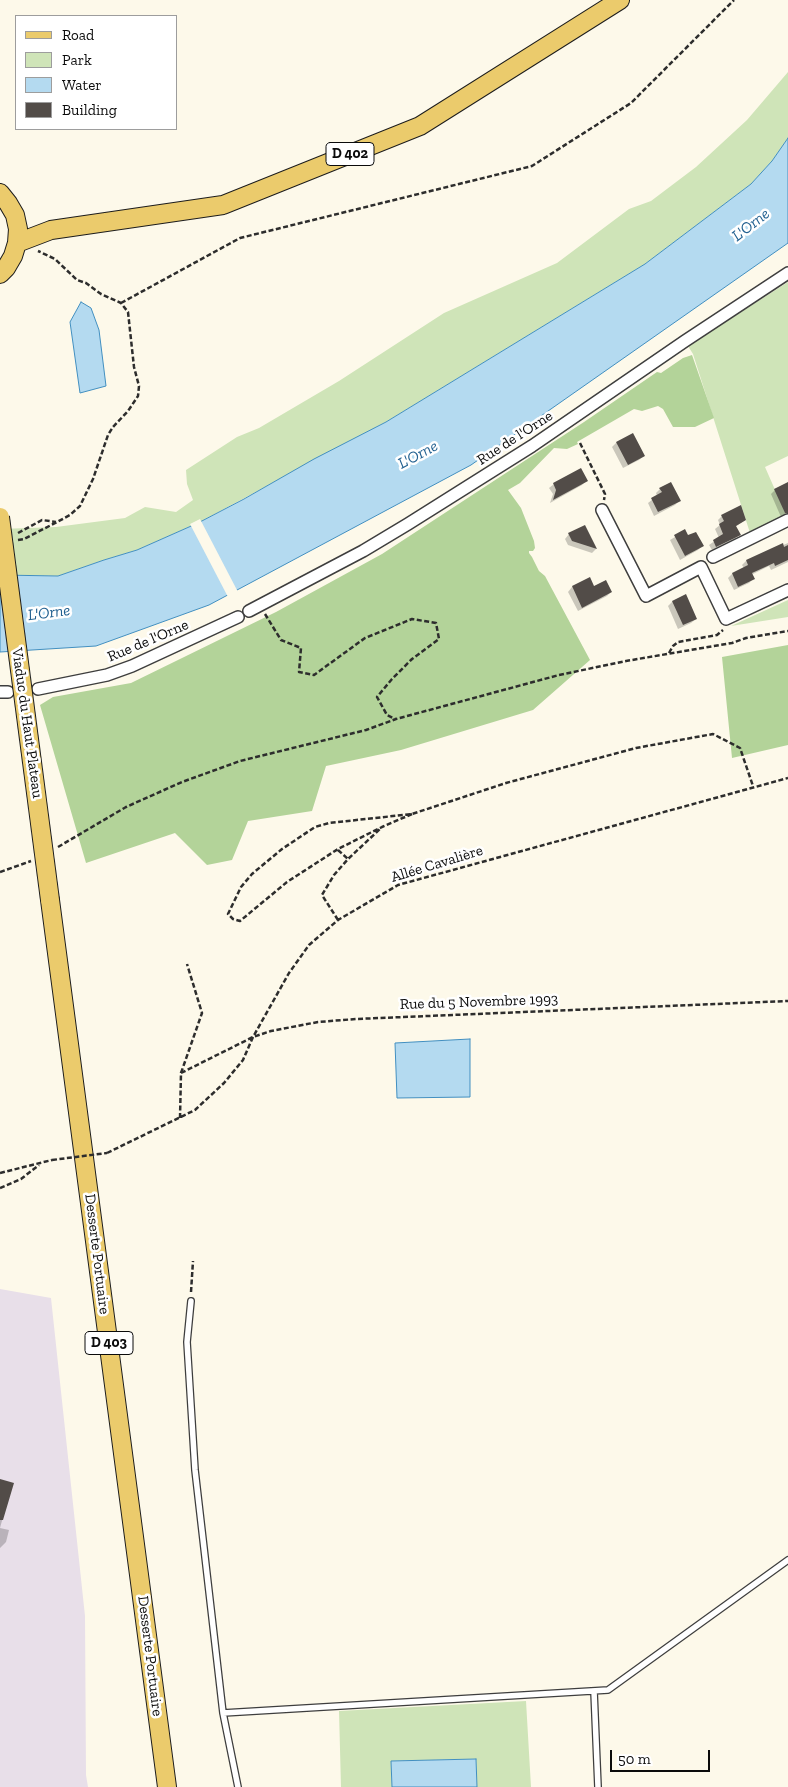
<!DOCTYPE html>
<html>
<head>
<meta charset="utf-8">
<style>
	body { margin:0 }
	#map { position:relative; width:788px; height:1787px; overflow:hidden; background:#fdf9ea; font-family:"Zilla Slab",serif }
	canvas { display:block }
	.legend { position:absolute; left:15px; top:15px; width:162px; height:115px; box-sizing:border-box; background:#fff; border:1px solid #9d9d9d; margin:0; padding:6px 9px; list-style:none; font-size:15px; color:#0b0b0b }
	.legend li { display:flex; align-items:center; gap:10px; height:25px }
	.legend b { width:25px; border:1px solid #9d9d9d }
	.scale { position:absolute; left:610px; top:1750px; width:100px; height:22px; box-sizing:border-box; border:2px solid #0b0b0b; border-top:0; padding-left:6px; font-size:15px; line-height:18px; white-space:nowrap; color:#0b0b0b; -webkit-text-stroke:4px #fff; paint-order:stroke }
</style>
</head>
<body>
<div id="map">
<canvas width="788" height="1787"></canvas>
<ul class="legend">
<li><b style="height:6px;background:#ebcb6c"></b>Road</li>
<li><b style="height:14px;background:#cfe4b8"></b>Park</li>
<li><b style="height:14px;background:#b4daf0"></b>Water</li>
<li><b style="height:14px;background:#524c48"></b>Building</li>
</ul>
<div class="scale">50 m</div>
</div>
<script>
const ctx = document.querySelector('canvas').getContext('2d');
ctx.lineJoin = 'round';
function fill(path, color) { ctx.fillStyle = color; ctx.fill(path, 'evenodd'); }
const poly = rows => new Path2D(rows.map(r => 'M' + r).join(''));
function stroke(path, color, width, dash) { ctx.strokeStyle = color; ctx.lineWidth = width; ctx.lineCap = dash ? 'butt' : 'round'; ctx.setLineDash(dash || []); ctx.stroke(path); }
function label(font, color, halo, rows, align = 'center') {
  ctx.font = font + ' "Zilla Slab",serif'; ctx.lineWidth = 5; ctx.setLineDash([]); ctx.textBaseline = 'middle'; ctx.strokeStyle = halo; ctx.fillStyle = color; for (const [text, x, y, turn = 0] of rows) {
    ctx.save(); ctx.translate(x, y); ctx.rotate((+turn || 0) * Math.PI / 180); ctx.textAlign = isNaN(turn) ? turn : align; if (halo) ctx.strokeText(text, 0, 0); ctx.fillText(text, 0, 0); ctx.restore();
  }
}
fill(poly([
	[0,1289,51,1298,85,1616,86,1775,88,1787,0,1787]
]), '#e8dfe9');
fill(poly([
	[788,72,788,138,772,161,751,184,645,264,386,422,198,523,137,550,104,560,58,576,0,575,0,529,56,527,125,518,145,507,176,512,193,500,187,484,186,470,237,437,259,428,339,381,444,313,557,263,629,209,651,201,696,167,747,120],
	[788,282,788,456,765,467,787,517,750,533,693,354,688,346],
	[788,600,788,617,731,626],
	[526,1701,531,1787,477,1787,476,1759,391,1761,392,1787,341,1787,339,1711]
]), '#cfe4b8');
fill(poly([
	[692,355,714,418,695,427,673,427,663,409,658,406,642,411,634,409,577,442,578,444,567,449,554,448,520,483,508,490,521,508,534,541,535,548,533,551,529,551,529,553,532,557,539,571,545,576,590,660,533,710,401,750,326,766,312,811,248,821,232,860,207,865,175,833,86,863,40,705,53,697,131,683,276,612,382,554,584,422,657,372,661,373,683,358],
	[788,645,788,745,732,758,722,657]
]), '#b3d399');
const water = poly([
	[788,138,788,243,471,465,209,605,96,646,0,652,0,575,58,576,104,560,137,550,198,523,244,499,314,459,386,422,645,264,751,184,772,161,788,138],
	[81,302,91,308,99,330,106,386,80,393,70,322,81,302],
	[470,1039,470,1097,397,1098,395,1043,470,1039],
	[476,1759,477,1787,392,1787,391,1761,476,1759]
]);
fill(water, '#b4daf0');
stroke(water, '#428fc0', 1);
fill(poly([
	[200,519,238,592,228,597,190,524]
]), '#fdf9ea');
fill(poly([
	[633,435,644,456,639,460,623,468,612,447,616,443],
	[586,481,582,485,550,503,553,494,549,488,554,484],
	[660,489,679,501,675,505,654,516,648,503,657,496,656,493],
	[775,490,788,491,788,518,781,517,771,494],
	[722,516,745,520,735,527,739,535,735,539,712,550,709,545,719,538,715,529,720,525,718,520],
	[584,527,596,549,592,553,568,545,565,539,569,534],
	[685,531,688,537,702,546,698,550,680,560,670,540],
	[788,543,788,562,771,570,769,566,751,575,753,579,749,583,734,590,728,578,732,574,744,568,742,565,746,561],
	[589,579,594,588,611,592,607,596,578,611,568,592,572,587],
	[685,596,696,619,691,623,678,629,668,606,672,602],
	[0,1480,12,1484,0,1528,9,1530,6,1542,0,1548]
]), '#0003');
fill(poly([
	[633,433,645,456,628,465,616,442],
	[581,468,588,481,553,500,556,490,553,483],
	[671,482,681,501,658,512,651,498,662,492,659,488],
	[788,482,788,513,785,513,774,489],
	[741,505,746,520,736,526,741,535,716,547,713,540,723,534,719,524,724,521,721,515],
	[585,525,597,549,572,541,568,533],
	[685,529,688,535,696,532,704,546,685,556,674,535],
	[783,543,784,547,788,545,788,560,775,566,774,563,752,573,755,579,738,587,732,573,748,565,746,560],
	[590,577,594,586,606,580,612,592,582,608,572,586],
	[686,594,697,619,683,625,672,601],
	[0,1479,14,1483,3,1520,0,1520]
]), '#524c48');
const lane = poly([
	[191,1301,187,1342,195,1470,223,1713,238,1787],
	[594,1691,598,1787],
	[223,1713,608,1690,788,1560]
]);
const street = poly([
	[602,510,646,596,701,567,726,619,788,590],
	[713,557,788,520],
	[249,611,363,551,408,524,532,446,685,341,788,273],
	[38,689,107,675,132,666,238,617],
	[0,692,8,692]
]);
const primary = poly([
	[0,193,8,203,15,215,18,229,17,243,13,256,6,268,0,274],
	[17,243,51,230,223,205,420,126,620,0],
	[50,900,167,1787]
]);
stroke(lane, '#3e3e3e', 8);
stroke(street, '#3e3e3e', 14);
stroke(primary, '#1c1c1c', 20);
stroke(poly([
	[121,303,240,238,532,166,631,103,734,0],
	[580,443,605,494,604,500],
	[18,533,42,520,56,522],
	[18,540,24,539,57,522,70,515,80,506,93,479,108,435,113,427,128,411,138,396,139,386,134,367,128,312,121,303,101,294,86,283,77,280,55,259,38,251],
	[265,614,281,640,301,648,299,672,314,675,365,638,412,619,436,623,439,639,412,659,392,679,377,697,387,715,395,719],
	[669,653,673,646,678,642,717,635,723,630],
	[412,814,382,827,338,849,287,882,240,921,233,919,228,914,241,887,252,874,282,849,315,827,329,823,412,814,506,783,636,748,713,734,740,748,753,786],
	[58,847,126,807,182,782,240,761,366,730,396,719,559,675,626,661,732,643,746,638,788,631],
	[338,850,348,859],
	[0,872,31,861],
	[338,920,322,895,334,875,348,859,380,829],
	[181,1073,253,1037,271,1031,318,1022,356,1019,788,1001],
	[180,1118,181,1073,202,1013,187,964],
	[107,1153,195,1110,224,1083,243,1060,253,1037,289,973,309,945,338,920,398,885,788,778],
	[0,1173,52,1160],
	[0,1188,21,1179,39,1165],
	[191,1292,193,1261]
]), '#2d2d2d', 2.5, [5, 2.5]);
stroke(lane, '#fff', 5.5);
stroke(street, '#fff', 11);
stroke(primary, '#ebcb6c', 18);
const primaryBridge = poly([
	[0,517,50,900]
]);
stroke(primaryBridge, '#1c1c1c', 20, []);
stroke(poly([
	[52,1160,107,1153]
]), '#2d2d2d', 2.5, [5, 2.5]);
stroke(primaryBridge, '#ebcb6c', 18);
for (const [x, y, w] of [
	[350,154,48],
	[109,1343,48]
]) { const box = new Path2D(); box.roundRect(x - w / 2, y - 11.5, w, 23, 4); ctx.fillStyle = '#fff'; ctx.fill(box); stroke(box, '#0b0b0b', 1); }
label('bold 14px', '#0b0b0b', null, [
	["D 402",350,154],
	["D 403",109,1343]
]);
label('15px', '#0b0b0b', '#fff', [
	["Rue de l'Orne",515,438,-33],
	["Rue de l'Orne",148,641,-23],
	["Viaduc du Haut Plateau",27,723,82],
	["Allée Cavalière",437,864,-17],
	["Rue du 5 Novembre 1993",479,1002,-2],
	["Desserte Portuaire",97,1254,83],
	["Desserte Portuaire",150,1656,83]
]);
label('italic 16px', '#216090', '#fff', [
	["L'Orne",751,225,-38],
	["L'Orne",418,455,-28],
	["L'Orne",49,613,-7]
]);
</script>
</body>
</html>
